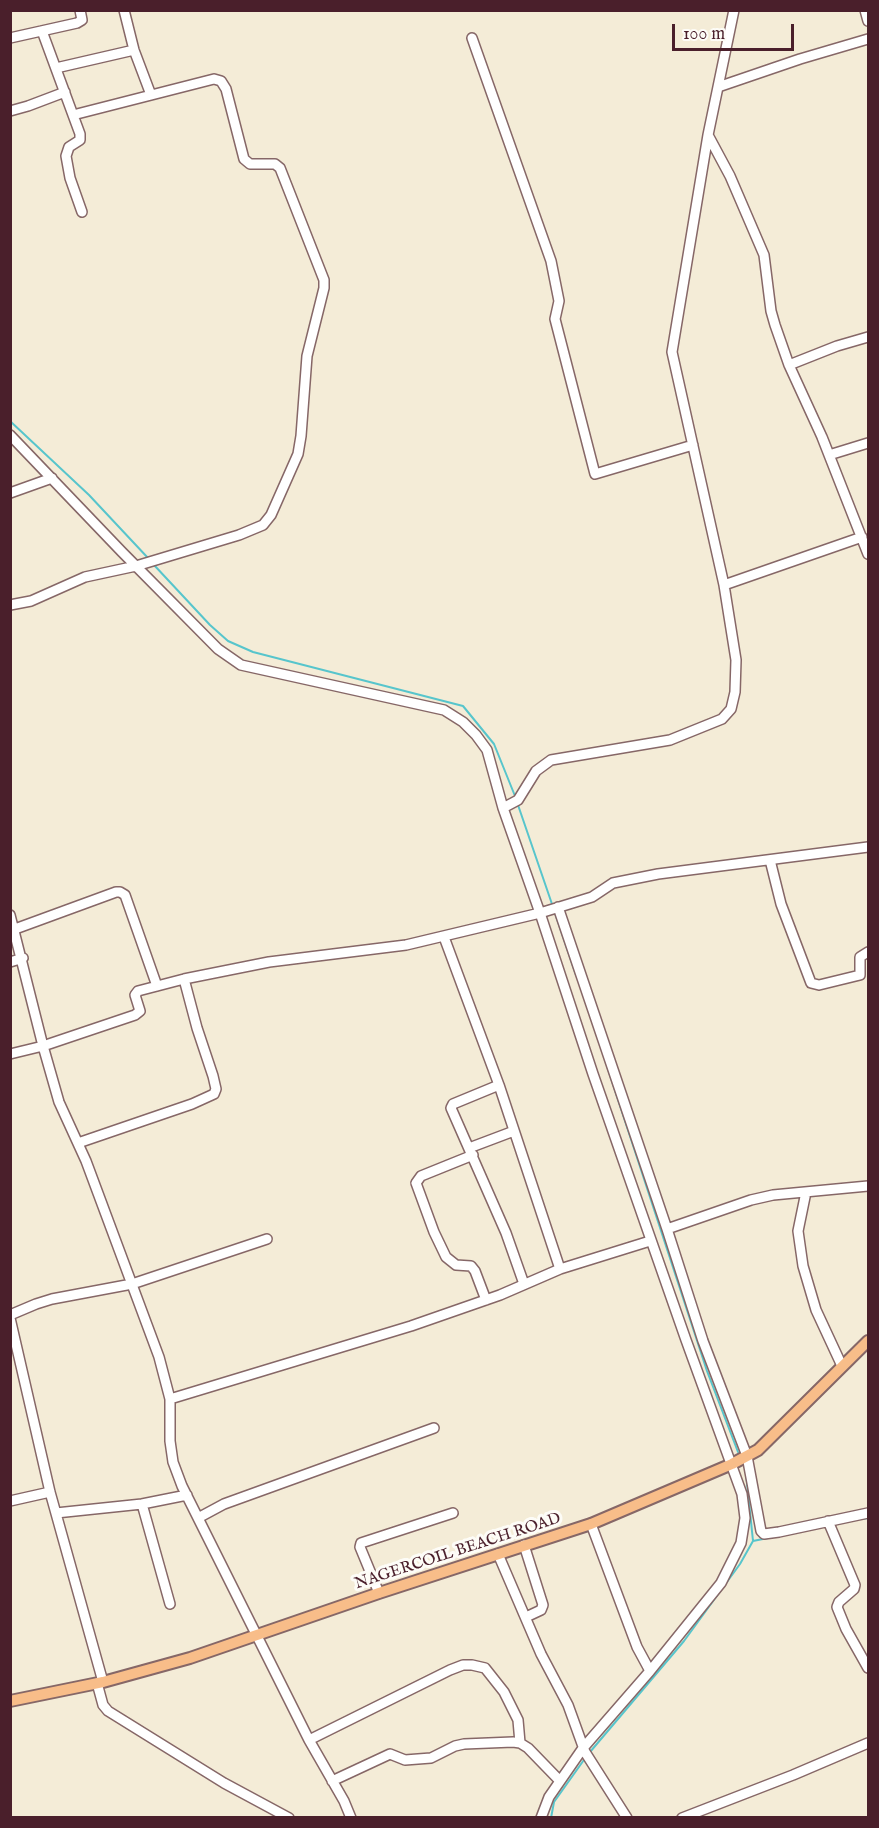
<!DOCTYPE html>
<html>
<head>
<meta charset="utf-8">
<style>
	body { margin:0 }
	#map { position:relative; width:879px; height:1828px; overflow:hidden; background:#f4ecd7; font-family:"IM FELL English",serif }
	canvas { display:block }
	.frame { position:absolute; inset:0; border:12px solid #4a1f2b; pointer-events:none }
	.scale { position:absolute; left:672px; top:24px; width:122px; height:27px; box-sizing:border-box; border:3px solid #4a1f2b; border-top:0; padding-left:8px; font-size:18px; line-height:21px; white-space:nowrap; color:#4a1f2b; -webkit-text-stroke:4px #fdfcf7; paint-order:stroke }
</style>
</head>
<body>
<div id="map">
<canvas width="879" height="1828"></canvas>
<div class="frame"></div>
<div class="scale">100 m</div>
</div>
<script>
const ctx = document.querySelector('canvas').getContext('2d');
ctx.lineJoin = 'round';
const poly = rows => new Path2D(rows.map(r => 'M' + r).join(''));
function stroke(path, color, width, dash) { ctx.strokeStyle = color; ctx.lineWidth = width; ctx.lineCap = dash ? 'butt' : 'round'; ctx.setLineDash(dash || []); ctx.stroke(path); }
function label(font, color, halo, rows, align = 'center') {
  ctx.font = font + ' "IM FELL English",serif'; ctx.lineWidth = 6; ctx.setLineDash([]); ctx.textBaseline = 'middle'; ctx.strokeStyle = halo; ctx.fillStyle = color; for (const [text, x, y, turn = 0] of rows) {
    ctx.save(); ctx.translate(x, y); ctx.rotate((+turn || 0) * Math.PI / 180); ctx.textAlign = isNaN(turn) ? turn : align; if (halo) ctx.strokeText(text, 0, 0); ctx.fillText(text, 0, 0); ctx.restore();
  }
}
stroke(poly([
	[10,421,89,495,148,558],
	[154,565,210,625,228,641,253,652,463,706,494,744,515,796],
	[518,805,553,907],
	[555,913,576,975],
	[607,1066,707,1371,738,1452],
	[862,1519,868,1518],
	[753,1541,768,1538],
	[590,1752,684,1641,740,1564,753,1541,746,1473],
	[551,1818,554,1802,586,1757]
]), '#57c5cc', 2);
const minor = poly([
	[124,10,134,50,151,95],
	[865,10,868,21],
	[42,31,80,134,80,140,69,147,66,156,70,178,82,212],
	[10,38,77,23,82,20,80,10],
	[472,38,551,261,559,301,555,319,595,474,693,445],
	[56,68,134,50],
	[718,87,800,59,868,39],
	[10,111,28,106,65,92],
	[708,135,730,176,764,255,771,311,775,325,789,365,822,437,868,554],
	[789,365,837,346,868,337],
	[10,435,122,552,218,649,241,665,444,710,463,722,476,735,487,750,503,808,540,913,593,1074,686,1340,742,1494,745,1518,741,1543,721,1583,650,1671,583,1748,549,1797,541,1818],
	[829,455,868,443],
	[10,493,52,478],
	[724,585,862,537],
	[10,605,31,601,85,577,136,566,239,535,263,525,271,515,298,454,301,436,307,356,324,288,324,280,280,168,275,164,250,164,244,159,226,89,221,81,214,79,73,115],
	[503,808,518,800,536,771,551,760,670,740,722,719,731,709,735,692,736,660,724,585,672,352,708,135,734,10],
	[770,860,781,904,811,983,819,985,860,975,860,957,868,952],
	[558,907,667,1229,703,1341,747,1456,761,1531,764,1534,779,1532,868,1513],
	[10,915,43,1046,59,1102,86,1161,159,1357,170,1399,170,1441,173,1462,182,1486,309,1740,344,1801,351,1818],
	[15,929,116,892,120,892,125,895,157,986],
	[444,937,499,1085,560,1269],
	[10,962,23,958],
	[10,1054,43,1046,135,1015,140,1011,135,995,138,991,184,979,269,962,406,945,540,913,592,897,613,883,658,874,868,847],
	[499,1085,453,1104,451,1108,506,1233,524,1284],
	[78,1143,192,1104,214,1094,216,1089,213,1076,197,1028,184,979],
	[469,1148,514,1131],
	[473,1155,421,1176,416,1183,434,1232,446,1257,456,1265,471,1266,475,1271,486,1300],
	[806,1192,798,1231,803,1266,816,1310,842,1366],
	[667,1229,751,1200,773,1195,868,1186],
	[10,1315,36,1304,52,1299,132,1284,267,1239],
	[10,1318,50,1492,103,1682],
	[170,1399,411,1326,500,1295,560,1269,650,1241],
	[10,1501,50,1492],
	[56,1513,142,1504],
	[198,1518,224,1504,434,1428],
	[828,1521,855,1585,854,1589,839,1602,837,1607,846,1629,868,1668],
	[591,1524,637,1647,650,1671],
	[524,1545,543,1605,541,1610,526,1617],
	[498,1554,541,1654,568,1705,585,1752,627,1818],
	[379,1593,360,1547,361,1543,453,1513],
	[170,1604,142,1504,187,1495],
	[97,1683,103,1705,108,1711,224,1783,289,1818],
	[309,1740,450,1670,463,1665,472,1665,485,1668,504,1692,518,1720,520,1743],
	[332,1781,390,1754,405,1760,431,1758,455,1746,464,1744,513,1742,520,1743,528,1748,560,1781],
	[682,1818,793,1775,868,1743]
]);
const major = poly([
	[10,1701,103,1682,190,1658,379,1593,591,1524,732,1464,758,1450,868,1341]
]);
stroke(minor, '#866767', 12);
stroke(major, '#866767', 14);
stroke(minor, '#fff', 9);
stroke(major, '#f8bd89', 10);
label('16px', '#4a1f2b', '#fdfcf7', [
	["NAGERCOIL BEACH ROAD",458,1552,-18]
]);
</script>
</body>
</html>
